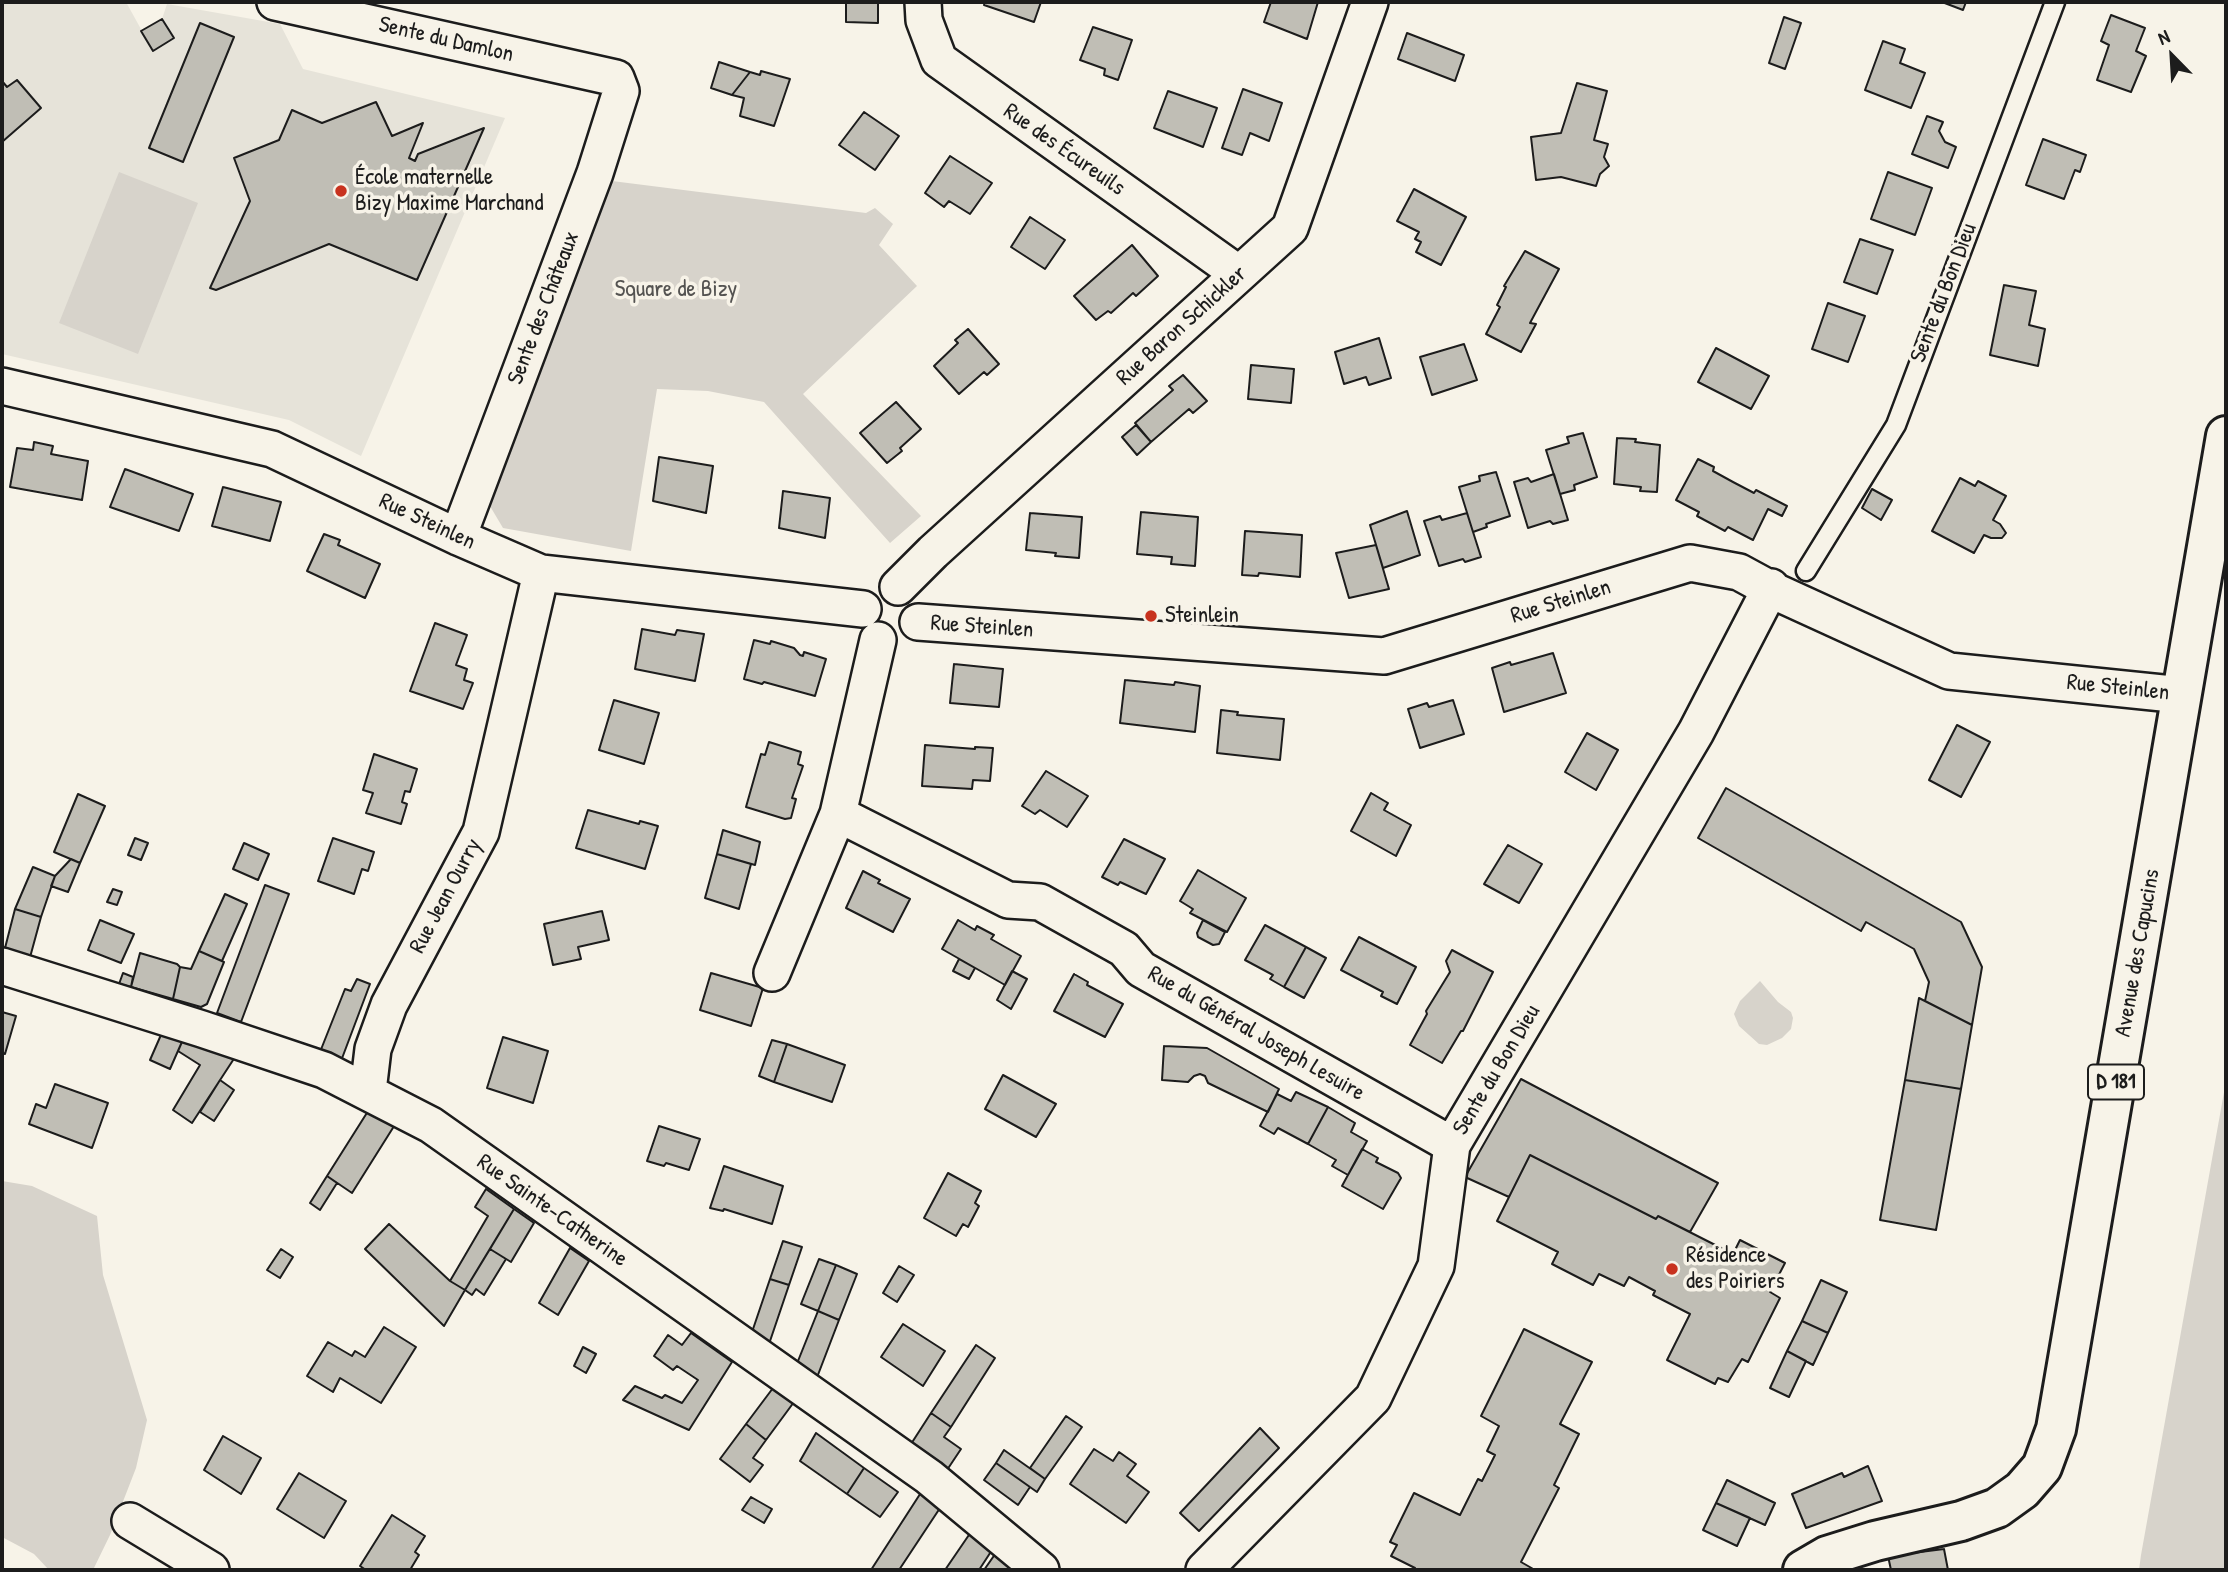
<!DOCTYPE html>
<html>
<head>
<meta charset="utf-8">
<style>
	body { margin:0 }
	#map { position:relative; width:2228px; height:1572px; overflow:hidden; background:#f7f3e8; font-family:"Patrick Hand",sans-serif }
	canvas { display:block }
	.frame { position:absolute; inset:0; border:4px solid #1c1c1c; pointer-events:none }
	.north { position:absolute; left:2137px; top:21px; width:70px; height:70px; -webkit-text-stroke:5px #f7f3e8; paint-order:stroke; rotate:336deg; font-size:19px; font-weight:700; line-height:28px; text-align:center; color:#1c1c1c }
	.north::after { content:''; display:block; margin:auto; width:24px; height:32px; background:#1c1c1c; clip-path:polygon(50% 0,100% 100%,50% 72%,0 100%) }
</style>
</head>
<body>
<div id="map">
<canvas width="2228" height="1572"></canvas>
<div class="frame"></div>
<div class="north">N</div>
</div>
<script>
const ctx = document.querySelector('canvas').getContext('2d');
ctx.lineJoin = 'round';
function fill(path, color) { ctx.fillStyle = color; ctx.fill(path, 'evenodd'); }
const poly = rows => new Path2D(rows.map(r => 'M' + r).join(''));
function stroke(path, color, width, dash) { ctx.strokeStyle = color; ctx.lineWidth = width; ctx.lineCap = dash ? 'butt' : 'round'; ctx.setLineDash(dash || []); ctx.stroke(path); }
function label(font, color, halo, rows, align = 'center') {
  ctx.font = font + ' "Patrick Hand",sans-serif'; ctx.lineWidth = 7; ctx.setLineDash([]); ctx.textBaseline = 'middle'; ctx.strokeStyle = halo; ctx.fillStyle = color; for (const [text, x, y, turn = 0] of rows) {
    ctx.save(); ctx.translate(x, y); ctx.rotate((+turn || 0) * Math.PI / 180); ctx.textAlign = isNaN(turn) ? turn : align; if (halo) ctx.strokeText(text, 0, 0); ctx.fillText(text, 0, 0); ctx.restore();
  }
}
fill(poly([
	[2,2,126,2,142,31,162,19,167,4,280,24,303,69,505,118,361,456,289,420,2,354]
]), '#e6e3d9');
fill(poly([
	[119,172,198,203,138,354,59,323],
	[612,181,866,213,875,208,893,224,879,245,917,286,803,394,921,516,890,543,764,402,708,391,657,389,631,551,503,528,484,496],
	[1760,981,1778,1002,1791,1012,1793,1018,1791,1029,1782,1038,1767,1045,1759,1044,1739,1026,1734,1014,1740,1001],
	[2226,1081,2226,1570,2139,1570,2141,1555],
	[2,1181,32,1186,97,1216,103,1275,147,1420,136,1468,110,1535,93,1570,49,1570,34,1554,2,1537]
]), '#d7d3cb');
const building = poly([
	[846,2,878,2,878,23,846,22,846,2],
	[985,2,1041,2,1034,22,984,5,985,2],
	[1271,2,1318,2,1307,39,1264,22,1271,2],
	[1942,2,1966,2,1963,10,1942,2],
	[2111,15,2145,28,2136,51,2146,56,2131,92,2097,80,2109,45,2101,41,2111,15],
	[1784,17,1801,23,1785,69,1769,63,1784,17],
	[162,19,174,38,153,51,141,31,162,19],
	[200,23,234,37,183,162,149,148,200,23],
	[1093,27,1132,40,1118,80,1104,75,1105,69,1080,60,1093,27],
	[1407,33,1464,55,1455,81,1398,59,1407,33],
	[1883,41,1905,49,1900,63,1925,73,1911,108,1865,90,1883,41],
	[719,62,750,72,732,95,711,88,719,62],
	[761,71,790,79,774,126,740,116,744,98,732,95,750,72,760,75,761,71],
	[17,80,41,108,2,142,2,81,7,87,17,80],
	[1577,83,1607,91,1594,140,1608,144,1604,157,1609,166,1600,174,1596,186,1561,177,1536,180,1531,137,1561,133,1577,83],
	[1243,89,1282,103,1269,141,1250,133,1242,155,1222,148,1243,89],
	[1168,91,1217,108,1203,147,1154,128,1168,91],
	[376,102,392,136,423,123,409,158,415,161,418,154,484,128,417,280,329,244,216,290,210,288,250,201,234,158,279,140,292,110,322,123,376,102],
	[864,112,899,136,875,170,839,145,864,112],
	[1927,116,1943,122,1939,131,1945,142,1956,147,1948,168,1912,154,1927,116],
	[2043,139,2086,155,2080,172,2075,170,2064,199,2026,185,2043,139],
	[950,156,992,183,970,214,949,201,944,207,925,193,950,156],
	[1888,172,1932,188,1915,235,1871,219,1888,172],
	[1414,189,1466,217,1441,265,1416,252,1421,242,1415,239,1419,232,1397,221,1414,189],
	[1030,217,1065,240,1045,269,1011,247,1030,217],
	[1860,239,1893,250,1877,294,1844,282,1860,239],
	[1132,245,1158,276,1136,296,1133,293,1111,313,1108,311,1096,320,1074,296,1132,245],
	[1525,251,1559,269,1530,323,1536,324,1521,352,1486,334,1500,307,1497,305,1506,287,1504,286,1525,251],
	[2004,285,2036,291,2029,325,2045,329,2038,366,1990,355,2004,285],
	[1828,303,1865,316,1848,362,1812,349,1828,303],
	[968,329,999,364,987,375,984,372,959,394,934,366,958,343,955,340,968,329],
	[1379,338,1391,378,1369,385,1366,377,1344,384,1335,352,1379,338],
	[1464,344,1477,380,1432,395,1420,357,1464,344],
	[1716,348,1769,376,1751,409,1698,382,1716,348],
	[1251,365,1294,369,1291,403,1248,399,1251,365],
	[1183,375,1207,401,1193,413,1189,409,1151,442,1135,423,1173,390,1169,386,1183,375],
	[896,402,921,429,900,448,902,451,887,463,860,433,896,402],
	[1136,425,1151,442,1137,455,1122,437,1136,425],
	[1583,433,1597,477,1574,485,1575,490,1560,494,1546,450,1569,443,1567,437,1583,433],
	[1617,438,1636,439,1635,442,1660,445,1657,492,1640,491,1641,487,1614,484,1617,438],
	[34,442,53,446,51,454,88,461,82,500,10,487,17,448,33,450,34,442],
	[659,457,713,466,706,513,653,501,659,457],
	[1698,459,1714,467,1713,471,1733,482,1754,493,1756,490,1787,506,1782,516,1768,509,1753,540,1728,527,1725,531,1697,516,1699,512,1676,500,1698,459],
	[125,469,193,494,179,531,110,507,125,469],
	[1496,472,1510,516,1486,524,1487,527,1473,532,1459,487,1480,481,1479,476,1496,472],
	[1554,474,1568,520,1553,524,1550,521,1528,528,1514,482,1528,478,1531,482,1554,474],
	[1960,478,1975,486,1978,481,2006,496,1993,520,2000,524,2006,533,2002,538,1991,538,1984,535,1974,553,1932,531,1960,478],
	[223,487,281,502,270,541,212,526,223,487],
	[1872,489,1892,500,1881,520,1862,508,1872,489],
	[783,491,830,498,825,538,779,528,783,491],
	[1407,511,1420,555,1383,568,1370,525,1407,511],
	[1141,512,1198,517,1195,566,1171,564,1172,557,1137,554,1141,512],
	[1030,513,1082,517,1079,558,1055,556,1056,553,1026,550,1030,513],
	[1467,513,1481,557,1465,562,1463,559,1439,566,1424,521,1440,516,1442,520,1467,513],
	[1245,531,1302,535,1300,577,1259,573,1258,576,1242,575,1245,531],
	[324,534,340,540,338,545,380,564,365,598,307,571,324,534],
	[1376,545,1389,589,1349,598,1336,553,1376,545],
	[435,623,467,635,456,665,467,669,464,680,473,683,463,709,410,691,435,623],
	[642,629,675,635,677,630,704,634,695,681,635,669,642,629],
	[754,640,770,644,771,641,794,648,800,655,803,656,804,652,826,659,815,696,764,682,762,684,744,679,754,640],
	[1553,653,1566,693,1504,712,1492,668,1510,662,1511,665,1553,653],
	[954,664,1003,669,999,707,950,703,954,664],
	[1125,680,1174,685,1175,682,1200,686,1195,732,1120,723,1125,680],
	[614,700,659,713,644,764,599,750,614,700],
	[1453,700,1464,734,1420,748,1408,709,1427,703,1429,707,1453,700],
	[1221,710,1238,712,1237,715,1284,719,1280,760,1217,753,1221,710],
	[1957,725,1990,742,1961,797,1929,780,1957,725],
	[1587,733,1618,750,1596,790,1565,772,1587,733],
	[769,742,801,752,798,764,803,766,792,798,796,799,791,818,785,819,746,807,761,754,765,755,769,742],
	[925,745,975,749,975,747,993,748,990,781,973,780,972,789,922,786,925,745],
	[374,754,417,769,410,792,405,791,402,802,407,804,401,824,366,813,373,793,363,790,374,754],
	[1046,771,1088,796,1067,827,1040,810,1035,814,1022,806,1046,771],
	[1726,788,1961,922,1982,967,1972,1025,1925,1001,1929,982,1914,949,1866,922,1861,931,1698,838,1726,788],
	[1371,793,1388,803,1384,810,1411,825,1396,856,1351,831,1371,793],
	[78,794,105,806,80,863,54,852,78,794],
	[588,810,639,824,640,821,658,826,645,869,576,848,588,810],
	[723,830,760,842,755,865,717,854,723,830],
	[135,838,148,843,141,860,128,855,135,838],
	[333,838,374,852,368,871,362,869,354,894,318,881,333,838],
	[1124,839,1165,859,1146,894,1120,882,1118,885,1102,877,1124,839],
	[244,843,269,854,258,880,233,869,244,843],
	[1508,845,1542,864,1519,903,1484,884,1508,845],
	[717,854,751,864,739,909,705,898,717,854],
	[71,859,80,863,68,892,51,886,55,876,71,859],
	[33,867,55,876,41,917,15,909,33,867],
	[1198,870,1246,898,1227,932,1190,913,1193,909,1180,901,1198,870],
	[863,871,880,880,878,883,910,899,893,932,846,908,863,871],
	[265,885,289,894,241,1022,217,1013,265,885],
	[113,889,122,892,117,905,107,902,113,889],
	[225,894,247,904,222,961,199,951,225,894],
	[15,909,41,917,29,961,4,952,15,909],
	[602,911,609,940,578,947,581,959,553,965,544,924,602,911],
	[100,920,134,934,121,963,88,950,100,920],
	[958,920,975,930,977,926,994,935,991,939,1021,956,1005,985,942,949,958,920],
	[1203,920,1225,932,1219,944,1213,945,1198,937,1197,933,1203,920],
	[1265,925,1306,947,1284,987,1270,979,1273,975,1245,960,1265,925],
	[1359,937,1416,967,1397,1004,1381,996,1383,992,1341,970,1359,937],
	[1306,947,1326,958,1304,998,1284,987,1306,947],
	[1452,950,1493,972,1463,1031,1461,1031,1442,1063,1410,1045,1427,1014,1426,1011,1450,972,1446,961,1452,950],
	[199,951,224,962,207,1004,201,1007,173,999,180,967,191,969,199,951],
	[140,953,177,964,180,967,173,999,131,987,140,953],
	[959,959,975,968,969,979,953,971,959,959],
	[1012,971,1027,979,1011,1009,997,1000,1012,971],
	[123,973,133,977,131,987,119,984,123,973],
	[711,973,763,988,751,1026,700,1010,711,973],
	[1074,974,1088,982,1087,985,1123,1004,1105,1037,1054,1011,1074,974],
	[357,979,370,984,341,1061,320,1052,345,989,351,991,357,979],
	[1919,998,1972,1025,1961,1089,1905,1080,1919,998],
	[2,1012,16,1016,5,1054,2,1053,2,1012],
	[164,1028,185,1035,170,1069,150,1060,164,1028],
	[185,1035,239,1051,192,1123,173,1110,200,1065,178,1051,185,1035],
	[503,1037,548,1051,533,1103,487,1088,503,1037],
	[772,1040,787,1044,774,1082,759,1076,772,1040],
	[787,1044,845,1065,832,1102,774,1082,787,1044],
	[1164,1046,1207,1048,1279,1089,1268,1112,1208,1083,1205,1076,1200,1074,1194,1076,1188,1082,1162,1080,1164,1046],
	[1003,1075,1056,1104,1036,1137,985,1109,1003,1075],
	[1521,1079,1718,1183,1690,1232,1658,1216,1656,1219,1530,1155,1509,1197,1465,1177,1521,1079],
	[220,1080,234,1090,214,1121,200,1112,220,1080],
	[1905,1080,1961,1089,1936,1230,1880,1220,1905,1080],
	[55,1084,108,1103,92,1148,29,1124,36,1104,46,1108,55,1084],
	[1296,1092,1328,1107,1308,1144,1278,1128,1274,1134,1260,1126,1277,1094,1291,1101,1296,1092],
	[1328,1107,1355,1123,1351,1132,1367,1141,1348,1175,1332,1166,1336,1160,1308,1144,1328,1107],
	[370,1108,396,1123,352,1193,327,1176,370,1108],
	[659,1126,700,1139,689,1170,666,1163,664,1166,647,1161,659,1126],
	[1362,1149,1378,1158,1376,1162,1398,1173,1401,1178,1383,1209,1342,1186,1362,1149],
	[1530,1155,1656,1219,1658,1216,1733,1254,1740,1240,1785,1263,1770,1292,1780,1298,1748,1362,1742,1359,1728,1382,1718,1378,1715,1384,1667,1360,1690,1314,1653,1295,1655,1291,1629,1277,1624,1286,1599,1274,1593,1285,1552,1264,1558,1252,1497,1221,1530,1155],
	[724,1166,783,1186,772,1224,724,1209,723,1211,710,1208,724,1166],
	[948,1173,981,1191,975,1203,979,1206,968,1227,963,1224,956,1236,924,1218,948,1173],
	[327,1176,337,1183,320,1210,310,1203,327,1176],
	[486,1189,514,1209,465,1290,450,1281,488,1216,475,1207,486,1189],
	[514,1209,534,1223,511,1262,490,1249,514,1209],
	[389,1224,450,1281,465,1290,444,1326,365,1249,389,1224],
	[783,1241,802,1247,789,1285,770,1279,783,1241],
	[570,1248,589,1261,558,1315,539,1303,570,1248],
	[281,1249,293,1257,280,1278,267,1270,281,1249],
	[490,1249,506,1259,484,1295,476,1289,472,1295,465,1290,490,1249],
	[819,1259,836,1265,818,1311,801,1304,819,1259],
	[836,1265,857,1274,839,1320,818,1311,836,1265],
	[899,1266,914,1275,897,1302,883,1293,899,1266],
	[770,1279,789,1285,768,1347,751,1335,770,1279],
	[1821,1280,1847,1292,1828,1333,1802,1321,1821,1280],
	[818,1311,839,1320,816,1380,796,1366,818,1311],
	[1802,1321,1828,1333,1813,1365,1787,1351,1802,1321],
	[903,1324,945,1351,923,1386,881,1357,903,1324],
	[384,1327,416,1347,381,1403,340,1378,333,1392,307,1376,328,1342,352,1356,355,1351,365,1357,384,1327],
	[1524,1329,1592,1362,1560,1424,1579,1434,1554,1485,1559,1488,1521,1562,1535,1570,1415,1570,1415,1568,1391,1556,1397,1545,1390,1542,1414,1493,1460,1515,1478,1479,1482,1481,1495,1455,1487,1451,1499,1426,1481,1416,1524,1329],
	[691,1333,732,1362,689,1430,623,1400,635,1386,662,1398,665,1395,682,1403,698,1380,677,1366,673,1370,654,1356,668,1335,682,1345,691,1333],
	[976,1345,995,1358,951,1427,931,1413,976,1345],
	[583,1347,596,1354,586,1373,574,1366,583,1347],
	[1787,1351,1806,1361,1789,1397,1770,1388,1787,1351],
	[773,1388,794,1402,766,1440,746,1424,773,1388],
	[931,1413,951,1427,944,1437,961,1449,947,1470,911,1444,931,1413],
	[1066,1416,1082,1427,1045,1479,1030,1468,1066,1416],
	[746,1424,766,1440,753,1458,763,1465,750,1482,720,1459,746,1424],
	[1260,1428,1279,1448,1199,1531,1180,1513,1260,1428],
	[816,1433,864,1468,847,1494,800,1461,816,1433],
	[223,1436,261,1458,241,1494,204,1470,223,1436],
	[1094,1449,1113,1461,1119,1452,1136,1464,1127,1476,1149,1492,1126,1523,1070,1484,1094,1449],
	[1004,1450,1045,1479,1037,1492,996,1463,1004,1450],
	[996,1463,1030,1487,1018,1505,984,1480,996,1463],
	[1868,1466,1882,1501,1806,1528,1792,1494,1842,1473,1844,1477,1868,1466],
	[864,1468,898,1492,880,1517,847,1494,864,1468],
	[299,1473,346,1501,324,1538,277,1509,299,1473],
	[1727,1480,1775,1503,1765,1525,1716,1503,1727,1480],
	[922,1491,942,1505,899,1570,871,1570,922,1491],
	[751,1497,772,1509,764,1523,742,1510,751,1497],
	[1716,1503,1750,1518,1737,1546,1703,1530,1716,1503],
	[392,1515,425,1536,415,1552,419,1555,410,1570,366,1570,360,1566,392,1515],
	[973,1529,994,1547,979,1570,945,1570,973,1529],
	[1944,1549,1948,1570,1891,1570,1888,1556,1944,1549],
	[998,1550,1017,1570,984,1570,998,1550]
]);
fill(building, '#c0beb5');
stroke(building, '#1c1c1c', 2);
const service = poly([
	[1806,571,1896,425,2055,2]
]);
const minor = poly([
	[275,2,616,78,621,91,595,173,458,537],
	[923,2,924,20,939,60,1239,274],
	[2,386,272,449,458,537,541,573,863,609],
	[898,587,933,552,1290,228,1370,2],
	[918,622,1384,656,1690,563,1739,572,1774,591,1949,671,2182,695],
	[838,814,1008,900,1040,902,1124,949,1141,969,1452,1145],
	[2,966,202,1029,324,1070,431,1125,929,1477,1041,1570],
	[772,973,838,814,878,640],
	[368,1091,373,1049,389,1005,481,832,541,573],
	[130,1521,211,1570],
	[1204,1570,1373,1398,1436,1266,1452,1145,1696,732,1771,587]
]);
const primary = poly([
	[1803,1570,1827,1556,1875,1541,1961,1521,1997,1508,2022,1490,2042,1467,2056,1429,2226,436]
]);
stroke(service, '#1c1c1c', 23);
stroke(minor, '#1c1c1c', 40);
stroke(primary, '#1c1c1c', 44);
stroke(service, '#f7f3e8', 18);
stroke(minor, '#f7f3e8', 35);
stroke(primary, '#f7f3e8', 38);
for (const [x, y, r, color] of [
	[341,191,7,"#c8321e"],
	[1151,616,7,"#c8321e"],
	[1672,1269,7,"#c8321e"]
]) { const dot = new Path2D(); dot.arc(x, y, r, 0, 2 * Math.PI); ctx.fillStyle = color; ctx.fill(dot); stroke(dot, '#f7f3e8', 2.5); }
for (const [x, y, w] of [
	[2116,1082,56]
]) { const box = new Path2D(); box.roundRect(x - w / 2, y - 17.5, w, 35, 5); ctx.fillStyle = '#f7f3e8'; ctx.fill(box); stroke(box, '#1c1c1c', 2); }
label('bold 21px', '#1c1c1c', null, [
	["D 181",2116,1082]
]);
label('23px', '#1c1c1c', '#f7f3e8', [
	["Sente du Damlon",446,40,13],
	["Rue des Écureuils",1064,150,35],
	["Sente du Bon Dieu",1944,293,-69],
	["Sente des Châteaux",544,308,-69],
	["Rue Baron Schickler",1182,326,-42],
	["Rue Steinlen",427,522,25],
	["Rue Steinlen",1561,602,-17],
	["Rue Steinlen",982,627,4],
	["Rue Steinlen",2118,688,6],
	["Rue Jean Ourry",446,896,-62],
	["Avenue des Capucins",2138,953,-80],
	["Rue du Général Joseph Lesuire",1256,1034,30],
	["Sente du Bon Dieu",1497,1070,-59],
	["Rue Sainte-Catherine",552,1211,35]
]);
label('23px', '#1c1c1c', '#f7f3e8', [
	["École maternelle",355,178],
	["Bizy Maxime Marchand",355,204],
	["Steinlein",1165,616],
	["Résidence",1686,1256],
	["des Poiriers",1686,1282]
], 'left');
label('23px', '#545351', '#f7f3e8', [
	["Square de Bizy",676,290]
]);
</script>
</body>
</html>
